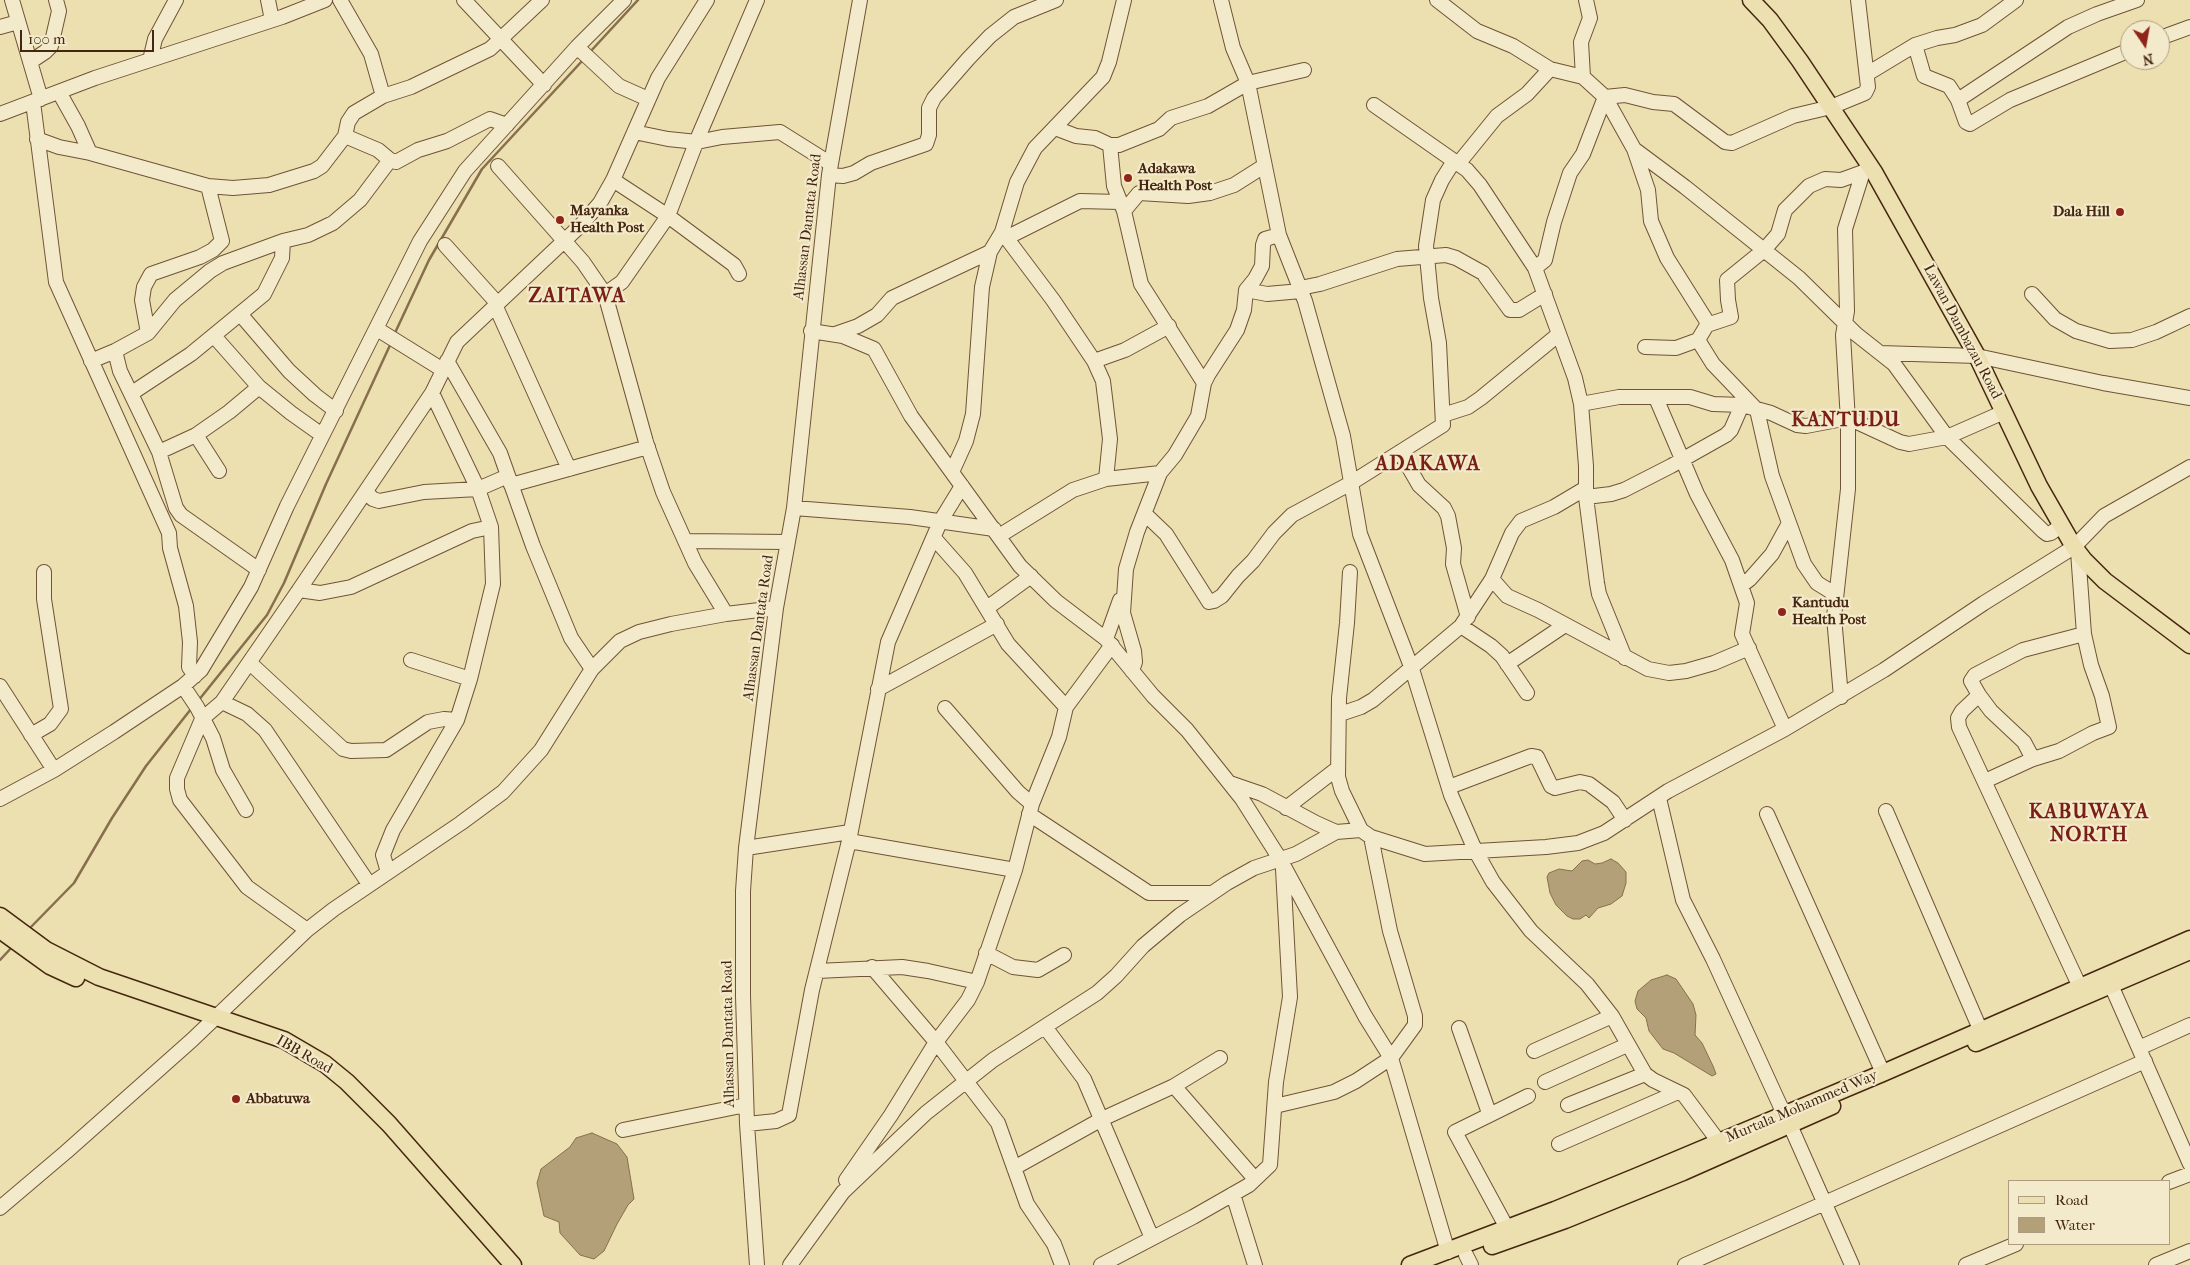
<!DOCTYPE html>
<html>
<head>
<meta charset="utf-8">
<style>
	body { margin:0 }
	#map { position:relative; width:2190px; height:1265px; overflow:hidden; background:#ecdfb0; font-family:"IM FELL French Canon",serif }
	canvas { display:block }
	.legend { position:absolute; left:2008px; top:1180px; width:162px; height:65px; box-sizing:border-box; background:#f3eacc; border:1px solid #ad9c80; margin:0; padding:6px 9px; list-style:none; font-size:15px; color:#45260e }
	.legend li { display:flex; align-items:center; gap:10px; height:25px }
	.legend b { width:25px; border:1px solid #ad9c80 }
	.north { position:absolute; left:2120px; top:20px; width:50px; height:50px; box-sizing:border-box; background:#f3eacc; border:1px solid #ad9c80; border-radius:50%; rotate:168deg; font-size:14px; font-weight:700; line-height:20px; text-align:center; color:#45260e }
	.north::after { content:''; display:block; margin:auto; width:18px; height:22px; background:#8f2418; clip-path:polygon(50% 0,100% 100%,50% 72%,0 100%) }
	.scale { position:absolute; left:20px; top:30px; width:134px; height:22px; box-sizing:border-box; border:2px solid #45260e; border-top:0; padding-left:6px; font-size:15px; line-height:18px; white-space:nowrap; color:#45260e; -webkit-text-stroke:4px #f3eacc; paint-order:stroke }
</style>
</head>
<body>
<div id="map">
<canvas width="2190" height="1265"></canvas>
<ul class="legend">
<li><b style="height:6px;background:#ecdfb0"></b>Road</li>
<li><b style="height:14px;background:#b3a079"></b>Water</li>
</ul>
<div class="north">N</div>
<div class="scale">100 m</div>
</div>
<script>
const ctx = document.querySelector('canvas').getContext('2d');
ctx.lineJoin = 'round';
function fill(path, color) { ctx.fillStyle = color; ctx.fill(path, 'evenodd'); }
const poly = rows => new Path2D(rows.map(r => 'M' + r).join(''));
function stroke(path, color, width, dash) { ctx.strokeStyle = color; ctx.lineWidth = width; ctx.lineCap = dash ? 'butt' : 'round'; ctx.setLineDash(dash || []); ctx.stroke(path); }
function label(font, color, halo, rows, align = 'center') {
  ctx.font = font + ' "IM FELL French Canon",serif'; ctx.lineWidth = 4.5; ctx.setLineDash([]); ctx.textBaseline = 'middle'; ctx.strokeStyle = halo; ctx.fillStyle = color; for (const [text, x, y, turn = 0] of rows) {
    ctx.save(); ctx.translate(x, y); ctx.rotate((+turn || 0) * Math.PI / 180); ctx.textAlign = isNaN(turn) ? turn : align; if (halo) ctx.strokeText(text, 0, 0); ctx.fillText(text, 0, 0); ctx.restore();
  }
}
const water = poly([
	[1611,859,1618,863,1626,872,1626,883,1622,896,1611,904,1598,908,1589,918,1586,915,1580,919,1573,919,1567,916,1556,905,1550,893,1547,877,1549,873,1559,869,1572,871,1582,861,1588,860,1595,864,1602,863,1611,859],
	[1667,975,1676,979,1693,1004,1696,1015,1695,1035,1702,1043,1713,1066,1716,1074,1712,1076,1674,1053,1663,1049,1649,1031,1646,1018,1637,1009,1635,1001,1638,991,1651,980,1667,975],
	[592,1133,617,1144,627,1157,634,1199,628,1205,617,1224,604,1251,594,1259,580,1255,560,1233,559,1222,544,1216,537,1183,541,1169,570,1147,576,1138,592,1133]
]);
fill(water, '#b3a079');
stroke(water, '#876f4e', 1);
stroke(poly([
	[590,52,638,0],
	[394,335,429,260,482,169,583,60],
	[198,701,267,615,284,583,326,484,391,343],
	[29,929,74,883,112,818,146,766,191,709],
	[0,960,13,946]
]), '#876f4e', 2.5);
const minor = poly([
	[12,0,41,99],
	[268,0,272,20],
	[340,0,371,54,383,96],
	[464,0,544,85],
	[1221,0,1233,48,1248,83,1279,235,1305,301,1343,436,1360,534,1412,669,1451,795,1475,850,1493,882,1531,931,1587,984,1612,1016,1645,1074,1653,1080,1684,1095,1719,1142],
	[1437,0,1477,31,1513,46,1550,69,1583,77,1605,97,1634,149,1648,190,1651,221,1667,258,1706,320,1707,325],
	[0,27,18,22],
	[2160,38,2190,27],
	[1915,45,1924,76,1949,86,1958,100,1966,122,1970,124,2010,100,2130,50],
	[577,47,619,86,648,99],
	[150,60,155,39,176,0],
	[30,62,45,52,51,46,59,11,56,0],
	[1867,74,1915,45,1937,38,1955,35,1982,25,2016,0],
	[1583,77,1581,42,1590,18,1586,0],
	[59,92,78,126,90,153],
	[1605,97,1625,95,1653,102,1674,104,1725,142,1732,143,1793,116,1831,107,1865,93,1868,87,1858,0],
	[1958,100,2068,27,2097,14,2137,0],
	[33,102,56,282,169,533,170,548,186,606,190,642,189,667,195,676],
	[1374,105,1467,170,1480,185,1535,268,1575,378,1581,404,1586,466,1586,497,1597,583,1599,594,1625,658],
	[0,114,95,78,282,17,325,0],
	[1055,128,1076,136,1095,138,1110,145,1119,145,1159,129,1171,118,1208,106,1248,83,1304,70],
	[634,132,668,139,697,142,722,137,780,132,831,164],
	[345,136,378,150,390,160,396,162,418,150,447,141,490,119,507,125],
	[37,139,59,147,90,153,208,186,233,188,269,185,314,171,322,166,345,136,348,122,354,113,383,96,411,87,490,49,542,0],
	[1110,145,1114,186,1124,211,1141,284,1204,383],
	[1634,149,1685,187,1799,278,1856,334,1894,364,1947,437,2043,531,2047,534,2051,533,2061,526],
	[1458,164,1497,116,1527,94,1550,69],
	[498,166,583,262,605,294,646,442,663,492,695,563,726,614],
	[829,175,843,176,854,173,871,163,926,144,929,135,929,108,934,98,968,59,990,36,1014,17,1056,0],
	[613,180,668,216,734,265,739,274],
	[1124,211,1139,193,1188,196,1210,193,1234,185,1264,166],
	[1002,232,1053,300,1094,361,1103,381,1110,439,1106,479],
	[1006,238,1080,201,1120,202],
	[445,245,498,304],
	[1535,268,1545,260,1554,222,1570,173,1583,154,1605,97],
	[1300,288,1320,284,1397,259,1446,255,1456,258,1483,273,1510,310,1519,310,1545,294],
	[1246,290,1267,294,1301,291],
	[605,294,622,282,668,216,699,135,757,0],
	[2032,294,2055,319,2076,331,2110,341,2132,340,2156,332,2190,316],
	[496,307,569,469],
	[241,315,289,371,315,395,336,411],
	[377,329,443,370],
	[811,331,843,336,874,349,911,416,1020,566,1056,601,1106,639,1153,696,1187,730,1242,799,1280,859,1365,1016,1391,1058,1448,1252],
	[148,333,142,300,144,287,151,274,200,257,213,250,222,241,208,186],
	[835,334,858,326,877,315,892,298,990,252],
	[214,336,259,387,291,413,322,435],
	[1698,340,1713,364,1757,410,1772,476,1804,564,1817,583,1830,591,1836,599],
	[1645,347,1676,348,1698,340,1707,325,1731,317,1728,300,1727,280,1764,250,1778,234,1785,210,1809,186,1825,179,1841,180,1863,172],
	[115,351,120,371,159,452,176,508,181,515,259,570],
	[1880,353,1977,356,2103,383,2190,398],
	[91,361,115,351,148,333,175,300,210,271,223,263,283,241,308,235,333,223,360,200,390,160],
	[447,361,500,453,533,546,571,638,592,669],
	[1094,361,1125,350,1169,326],
	[132,393,191,354,264,294,282,258,283,241],
	[1656,398,1697,494,1732,560,1747,603,1742,634,1785,729],
	[1581,404,1619,397,1690,397,1713,404,1742,405,1771,413,1797,425,1806,426,1848,418,1900,442,1909,444,1947,437,2004,412],
	[1443,415,1468,407,1481,398,1559,334],
	[196,435,219,471],
	[159,452,196,435,229,412,259,387],
	[1400,452,1419,485,1444,508,1448,516,1454,548,1453,564,1468,617],
	[952,472,966,441,973,414,982,287,990,252,1002,232,1017,182,1035,148,1103,77,1109,62,1124,0],
	[511,485,648,447],
	[366,492,373,499,379,501,424,492,478,489,508,476],
	[1586,497,1611,494,1624,490,1671,466,1726,435,1731,430,1742,405],
	[794,508,910,517,994,529],
	[1145,514,1166,534,1209,602,1214,601,1222,596,1238,576,1253,561,1274,533,1292,515,1351,483,1443,425,1439,343,1431,298,1426,246,1433,200,1442,180,1454,161],
	[999,536,1073,490,1106,479,1160,473],
	[934,538,965,573,1008,644,1066,707],
	[685,541,788,542],
	[2078,552,2084,634,2023,650,1975,675,1971,681,1979,695,1962,711,1958,718,1959,727,2079,985],
	[1350,572,1347,623,1339,698,1338,777,1342,791,1361,830],
	[1492,579,1507,596,1538,610,1648,669,1669,673,1686,671,1714,663,1749,648],
	[1742,585,1750,579,1772,554,1789,523],
	[299,590,320,593,351,587,472,531,491,527],
	[987,608,1031,576],
	[1461,626,1491,646,1502,656,1527,693],
	[1106,639,1120,600],
	[411,660,470,679],
	[250,663,343,749,351,751,386,750,428,722,444,719,457,720],
	[1507,664,1565,625],
	[1132,671,1135,662,1134,651,1123,613,1126,569,1137,532,1160,473,1175,455,1198,416,1204,383,1208,375,1237,330,1244,310,1246,290,1255,279,1262,266,1263,245,1265,239,1279,235],
	[0,686,54,770],
	[183,686,197,707,213,738,223,770,246,810],
	[878,689,997,624],
	[1979,695,1991,711,2024,742,2033,759],
	[1841,697,1834,617,1848,489,1848,421,1843,335,1847,311,1845,229,1863,172,1870,166],
	[222,702,247,714,265,730,369,884],
	[945,708,1018,792,1032,804],
	[1340,714,1361,707,1373,700,1461,626,1492,579,1512,533,1521,521,1554,507,1586,488],
	[31,735,50,724,61,709,44,599,44,572],
	[1985,781,2033,759,2059,751,2093,733,2109,727,2102,696,2091,665,2084,634],
	[1230,783,1262,794,1316,823,1336,832],
	[1449,787,1531,756,1537,757,1551,786,1555,788,1580,782,1589,784,1613,802,1625,820],
	[1659,798,1683,900,1713,959,1784,1114],
	[0,799,54,770,114,732,183,686,201,670,251,587,287,506,420,241,465,171,577,47,624,0],
	[1286,808,1338,768],
	[1886,811,1980,1029],
	[1029,814,1149,893,1209,893],
	[1767,814,1883,1073],
	[849,841,1015,870],
	[746,848,850,832],
	[388,872,383,855,393,830,457,720,470,679,493,584,491,527,478,489,432,393],
	[307,930,247,887,180,800,177,789,177,778,202,719,222,702,299,590,432,393,457,342,581,225,600,203,613,180,658,78,707,0],
	[986,953,1013,967,1038,970,1064,955],
	[872,967,936,1042,998,1123,1027,1204,1054,1244,1062,1265],
	[817,971,902,967,928,971,977,982],
	[2111,985,2190,1164],
	[1045,1027,1084,1079,1152,1238],
	[1459,1028,1489,1113],
	[2139,1048,2190,1025],
	[1534,1051,1612,1016],
	[1545,1082,1627,1045],
	[1174,1086,1220,1058],
	[1568,1105,1645,1074],
	[1275,1106,1334,1092,1356,1081,1391,1058,1415,1025,1415,1016,1390,931,1371,837],
	[747,1124,776,1121,789,1115,812,990,849,841,888,642,940,522,962,486],
	[1790,1125,1852,1265],
	[623,1130,746,1105],
	[1559,1144,1678,1092],
	[1014,1168,1102,1119,1174,1086,1255,1179],
	[846,1180,891,1115,936,1042,968,1000,977,982,1015,870,1032,804,1059,737,1066,707,1112,645],
	[2169,1182,2190,1174],
	[1233,1194,1255,1265],
	[0,1208,66,1152,192,1040,307,930,334,909,461,823,503,792,541,750,592,669,620,641,639,632,671,624,726,614,776,608],
	[1507,1228,1455,1132,1528,1096],
	[1466,1255,1471,1265],
	[757,1265,747,1124,743,996,743,891,746,848,776,608,794,508,829,175,860,0],
	[790,1265,843,1192,926,1113,993,1060,1097,993,1116,976,1143,946,1180,915,1227,883,1254,868,1296,854,1336,832,1361,830,1371,837,1425,854,1546,847,1578,843,1604,833,1668,791,1785,729,1884,670,1984,603,2074,547,2104,516,2190,467],
	[1101,1265,1193,1217,1249,1185,1270,1165,1276,1082,1290,997,1283,869],
	[1685,1265,2145,1061],
	[1966,1265,2016,1244],
	[2156,1265,2190,1251]
]);
const major = poly([
	[1751,0,1770,20,1800,61,1874,172,1977,356,2039,486,2074,547,2084,560,2105,581,2190,645],
	[0,916,46,950,99,977,284,1040,325,1064,347,1082,389,1124,513,1265],
	[0,930,50,966,76,978],
	[1976,1043,2190,951],
	[1492,1246,1565,1220,1683,1172,1832,1106],
	[1410,1265,1555,1210,1638,1176,1883,1073,2190,939]
]);
stroke(minor, '#6f5436', 16);
stroke(major, '#45260e', 19);
stroke(minor, '#f3eacc', 14);
stroke(major, '#ecdfb0', 16);
for (const [x, y, r, color] of [
	[1128,178,5,"#8f2418"],
	[2120,212,5,"#8f2418"],
	[560,220,5,"#8f2418"],
	[1782,612,5,"#8f2418"],
	[236,1099,5,"#8f2418"]
]) { const dot = new Path2D(); dot.arc(x, y, r, 0, 2 * Math.PI); ctx.fillStyle = color; ctx.fill(dot); stroke(dot, '#f3eacc', 2); }
label('bold 15px', '#45260e', '#f3eacc', [
	["Adakawa",1138,169],
	["Health Post",1138,186],
	["Mayanka",570,211],
	["Health Post",570,228],
	["Dala Hill",2110,212,"right"],
	["Kantudu",1792,603],
	["Health Post",1792,620],
	["Abbatuwa",246,1099]
], 'left');
label('15px', '#45260e', '#f3eacc', [
	["Alhassan Dantata Road",808,227,-83],
	["Lawan Dambazau Road",1962,332,62],
	["Alhassan Dantata Road",759,628,-82],
	["Alhassan Dantata Road",729,1034,-91],
	["IBB Road",304,1055,30],
	["Murtala Mohammed Way",1802,1107,-23]
]);
ctx.letterSpacing = '1px';
label('bold 20px', '#7a1f14', '#f3eacc', [
	["ZAITAWA",577,297],
	["KANTUDU",1846,421],
	["ADAKAWA",1428,465],
	["KABUWAYA",2089,813],
	["NORTH",2089,836]
]);
ctx.letterSpacing = '0px';
</script>
</body>
</html>
